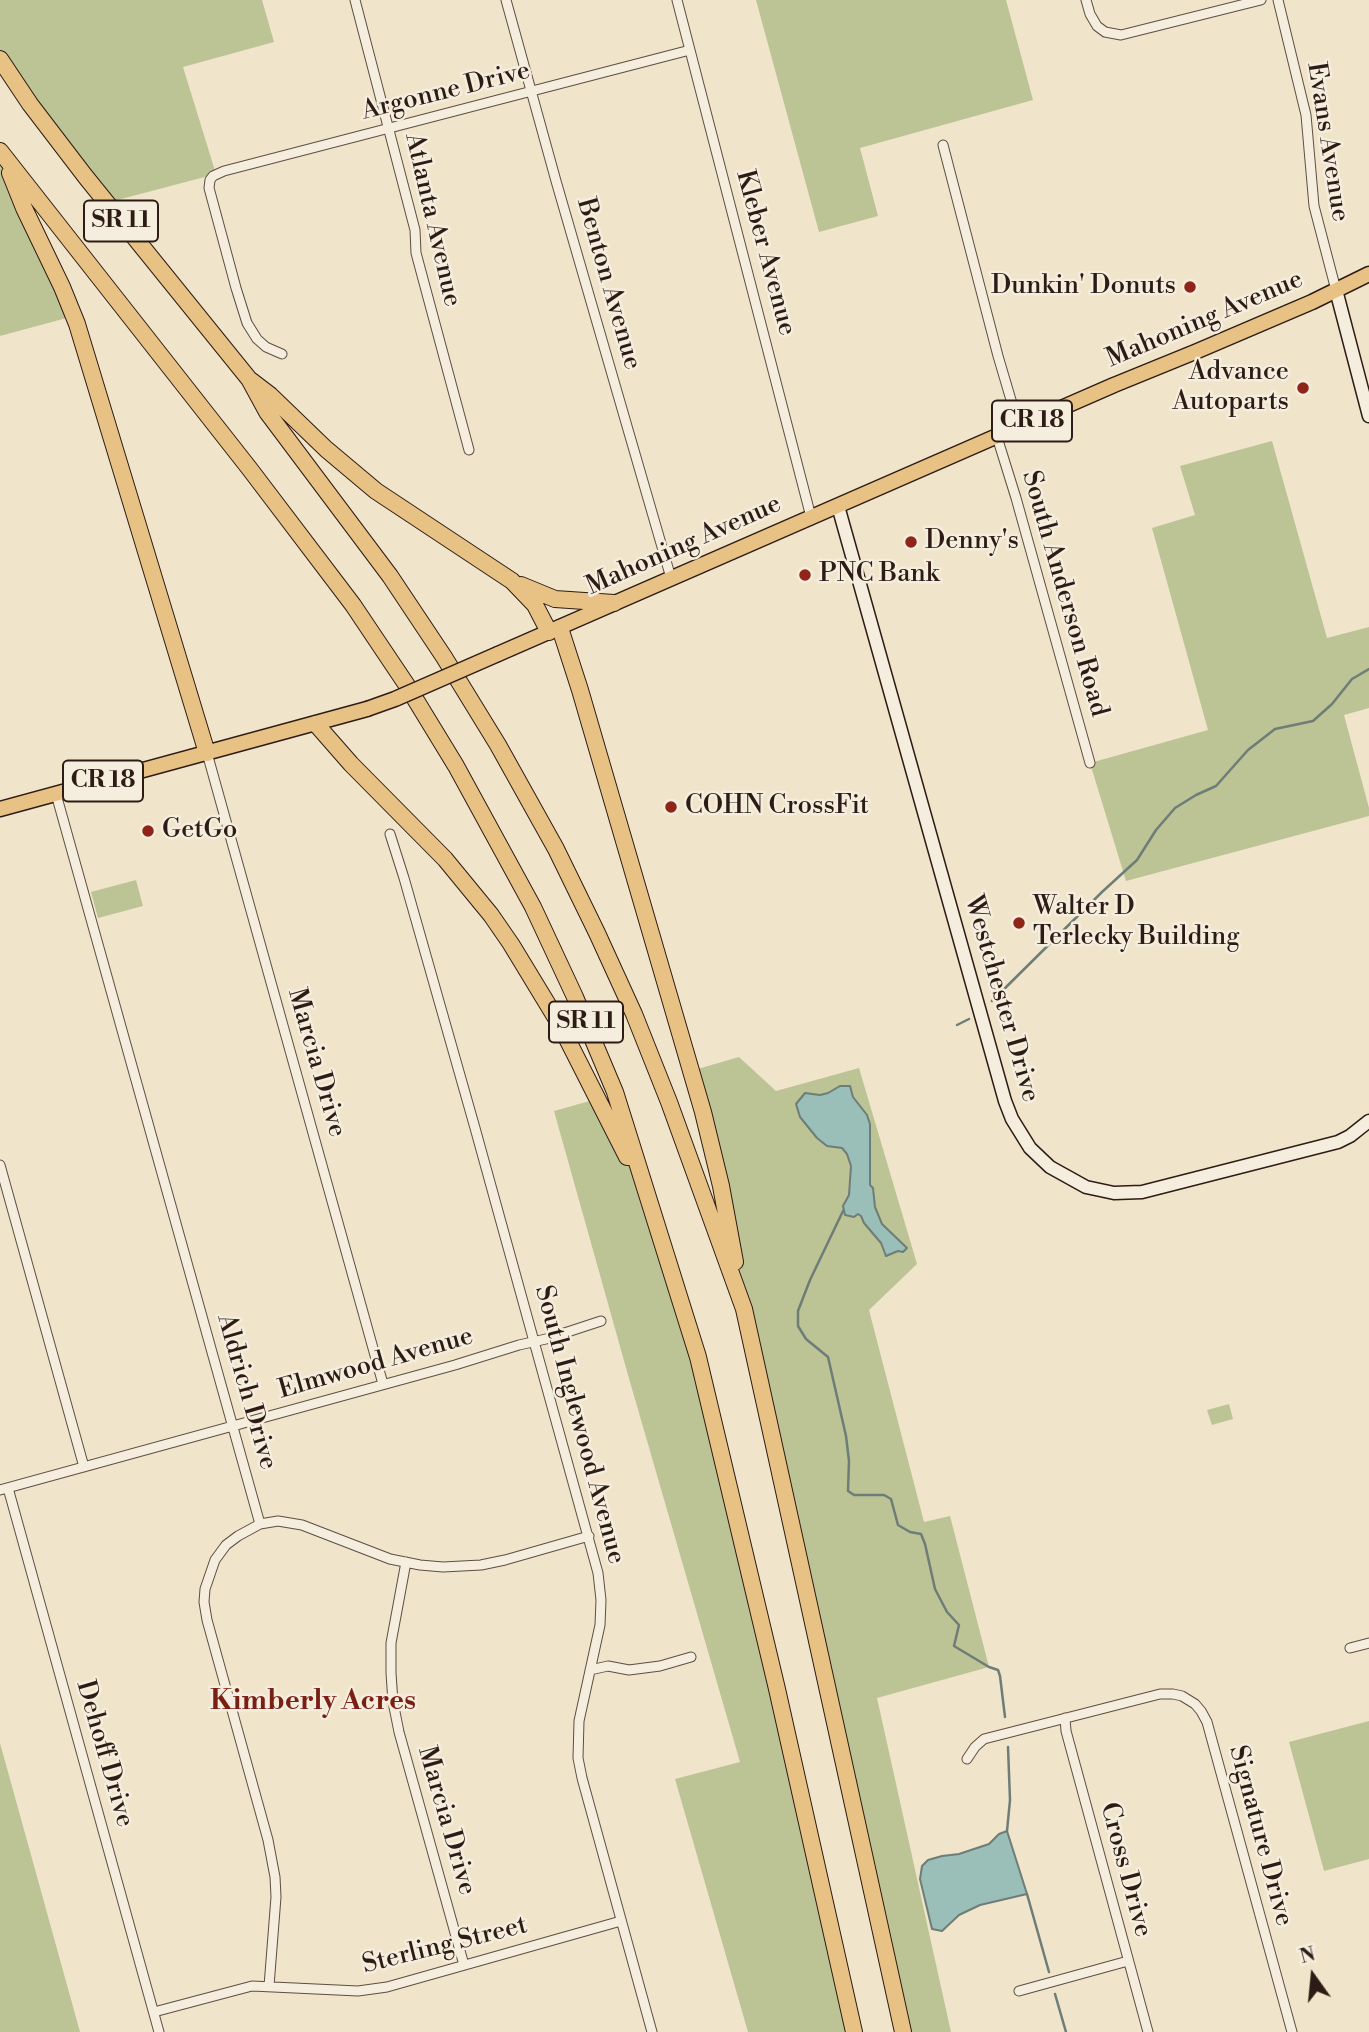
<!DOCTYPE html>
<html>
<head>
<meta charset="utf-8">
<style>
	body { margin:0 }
	#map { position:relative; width:1369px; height:2032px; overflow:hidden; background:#f0e4ca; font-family:"Libre Bodoni",serif }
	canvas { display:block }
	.north { position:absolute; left:1278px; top:1941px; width:70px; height:70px; -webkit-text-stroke:5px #f5eddd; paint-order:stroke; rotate:345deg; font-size:19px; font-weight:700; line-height:28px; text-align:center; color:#2d1c15 }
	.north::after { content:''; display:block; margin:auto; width:24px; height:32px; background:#2d1c15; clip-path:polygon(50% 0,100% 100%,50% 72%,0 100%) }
</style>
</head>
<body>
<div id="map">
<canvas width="1369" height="2032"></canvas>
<div class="north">N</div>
</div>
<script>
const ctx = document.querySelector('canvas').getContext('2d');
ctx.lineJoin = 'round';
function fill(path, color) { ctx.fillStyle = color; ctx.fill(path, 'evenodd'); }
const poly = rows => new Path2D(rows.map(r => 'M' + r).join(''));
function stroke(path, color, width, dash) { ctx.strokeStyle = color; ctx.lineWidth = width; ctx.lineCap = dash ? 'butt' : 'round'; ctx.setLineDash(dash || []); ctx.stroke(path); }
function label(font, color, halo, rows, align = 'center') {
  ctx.font = font + ' "Libre Bodoni",serif'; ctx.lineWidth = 5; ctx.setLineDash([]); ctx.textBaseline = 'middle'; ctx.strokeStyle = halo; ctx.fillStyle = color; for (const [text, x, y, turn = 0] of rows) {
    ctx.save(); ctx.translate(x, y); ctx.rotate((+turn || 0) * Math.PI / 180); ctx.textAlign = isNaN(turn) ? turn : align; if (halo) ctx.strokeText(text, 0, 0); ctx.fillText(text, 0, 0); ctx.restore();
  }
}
fill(poly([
	[0,0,262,0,274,42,183,67,216,174,106,203,0,59],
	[756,0,1006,0,1033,100,860,148,878,216,819,232],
	[0,151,74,316,0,336],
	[1272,441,1327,638,1369,627,1369,708,1344,715,1369,808,1369,816,1126,881,1090,763,1208,730,1152,528,1195,515,1180,466],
	[136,880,143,906,98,918,91,892],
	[739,1057,776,1091,859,1068,917,1264,869,1310,924,1522,950,1516,989,1667,877,1698,951,2032,903,2032,691,1071],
	[597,1099,647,1197,676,1285,854,2032,748,2032,675,1779,740,1762,628,1375,554,1111],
	[1229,1404,1233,1419,1212,1425,1207,1410],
	[1369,1721,1369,1859,1324,1871,1289,1742],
	[0,1743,80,2032,0,2032]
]), '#bcc495');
const water = poly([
	[840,1086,850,1086,853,1097,867,1115,870,1124,870,1185,873,1188,875,1207,882,1224,907,1248,903,1252,898,1251,886,1256,881,1243,864,1223,861,1216,858,1214,854,1217,845,1215,843,1206,849,1195,851,1166,847,1154,842,1148,827,1146,817,1138,800,1117,796,1104,805,1093,820,1095,828,1093,840,1086],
	[1007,1831,1027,1894,980,1905,959,1915,942,1931,932,1929,920,1879,922,1866,928,1860,942,1856,959,1854,989,1844,999,1834,1007,1831]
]);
fill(water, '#9abeb8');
stroke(water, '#6e7d77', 2);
stroke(poly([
	[992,1001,1102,892,1137,860,1156,830,1175,808,1196,795,1216,786,1248,750,1275,729,1313,721,1332,704,1352,679,1369,669],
	[957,1025,969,1019],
	[843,1211,810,1280,798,1311,798,1326,806,1339,828,1357,846,1436,849,1461,848,1491,854,1495,884,1495,891,1499,898,1525,910,1532,921,1534,925,1544,935,1589,947,1612,959,1625,954,1646,989,1667,998,1670,1000,1676,1005,1717],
	[1007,1831,1010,1800,1008,1747],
	[1027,1894,1049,1972],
	[1055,1994,1066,2032]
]), '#6e7d77', 2.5);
const street = poly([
	[355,0,415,230,416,253,469,450],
	[506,0,556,181,671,578],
	[677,0,811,517],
	[1086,0,1090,14,1097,26,1105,32,1121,35,1261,0],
	[1278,0,1306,115,1314,206,1336,290],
	[943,145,998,356,1019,427],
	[282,354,266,347,257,339,247,323,236,288,209,188,210,180,213,176,224,171,690,50],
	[997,437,1016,498,1090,763],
	[207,753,383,1384],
	[56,794,260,1524],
	[390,834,404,878,475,1128,598,1573,601,1600,600,1625,579,1721,578,1758,582,1778,652,2032],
	[0,1165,84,1467],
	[8,1488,159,2032],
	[0,1490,455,1365,519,1345,546,1339,601,1321],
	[406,1562,391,1643,391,1673,393,1702,399,1732,464,1965],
	[1350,1648,1369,1643],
	[590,1670,608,1666,629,1670,660,1666,691,1657],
	[1065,1718,1066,1731,1081,1786,1148,2032],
	[967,1759,975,1747,984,1739,1160,1694,1173,1694,1182,1696,1195,1704,1201,1711,1207,1722,1292,2032],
	[269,1986,276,1897,275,1877,268,1840,207,1620,204,1602,205,1589,215,1560,226,1545,238,1536,260,1524,278,1521,302,1525,390,1559,420,1565,443,1567,481,1565,505,1560,589,1536],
	[1019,1991,1128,1961],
	[154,2012,252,1986,358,1991,387,1987,621,1921]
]);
const secondary = poly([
	[1336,290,1369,416],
	[838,506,1005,1101,1012,1119,1030,1148,1050,1167,1086,1187,1114,1193,1142,1192,1338,1142,1350,1136,1369,1121]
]);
const primary = poly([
	[498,654,1114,385,1195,352,1312,302,1369,274],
	[0,809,367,709]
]);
const highway = poly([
	[0,59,30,104,85,176,249,379,270,395,326,449,376,491,512,581,535,605,549,632],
	[0,151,249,468,353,605,406,684,456,766,533,907,575,997,615,1092,698,1357,777,1689,854,2032],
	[10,173,24,208,62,287,77,324,207,753],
	[249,379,267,412,390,576,444,657,498,745,556,849,597,933,634,1014,669,1102,744,1309,903,2032],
	[521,585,555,599,614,603],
	[560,628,580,690,703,1112,721,1186,735,1262],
	[316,724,351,764,445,859,491,915,511,944,559,1023,627,1157]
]);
stroke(street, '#5e4e42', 11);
stroke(secondary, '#2d1c15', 15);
stroke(primary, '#2d1c15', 17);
stroke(highway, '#2d1c15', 18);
stroke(street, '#f5eddd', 9);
stroke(secondary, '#f5eddd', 12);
stroke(primary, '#e8c285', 14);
stroke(highway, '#e8c285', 16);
const primaryBridge = poly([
	[367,709,395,699,498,654]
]);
stroke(primaryBridge, '#2d1c15', 17, []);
stroke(primaryBridge, '#e8c285', 14);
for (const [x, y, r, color] of [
	[1190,287,7,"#8f2418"],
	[1303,388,7,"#8f2418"],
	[911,542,7,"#8f2418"],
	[805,575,7,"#8f2418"],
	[671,807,7,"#8f2418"],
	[148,831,7,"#8f2418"],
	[1019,923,7,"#8f2418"]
]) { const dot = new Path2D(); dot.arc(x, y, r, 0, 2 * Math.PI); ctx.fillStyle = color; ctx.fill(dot); stroke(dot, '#f5eddd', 2.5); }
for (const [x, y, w] of [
	[121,221,74],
	[1032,421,80],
	[103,781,80],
	[586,1022,74]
]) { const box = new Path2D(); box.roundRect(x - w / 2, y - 20.5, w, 41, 5); ctx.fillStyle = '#f5eddd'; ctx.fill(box); stroke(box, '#2d1c15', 2); }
label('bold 24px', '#2d1c15', null, [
	["SR 11",121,221],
	["CR 18",1032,421],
	["CR 18",103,781],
	["SR 11",586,1022]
]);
label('26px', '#2d1c15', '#f5eddd', [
	["Argonne Drive",446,92,-14],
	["Evans Avenue",1327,142,81],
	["Atlanta Avenue",432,220,77],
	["Kleber Avenue",765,253,75],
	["Benton Avenue",608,284,74],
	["Mahoning Avenue",1205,320,-23],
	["Mahoning Avenue",684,546,-24],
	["South Anderson Road",1064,594,74],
	["Westchester Drive",1001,999,74],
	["Marcia Drive",316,1063,74],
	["Elmwood Avenue",376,1364,-16],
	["Aldrich Drive",246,1392,74],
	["South Inglewood Avenue",579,1425,75],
	["Dehoff Drive",104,1754,74],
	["Marcia Drive",446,1821,74],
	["Signature Drive",1260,1836,75],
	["Cross Drive",1125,1870,75],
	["Sterling Street",445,1946,-14]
]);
label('26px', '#2d1c15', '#f5eddd', [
	["Dunkin' Donuts",1176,287,"right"],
	["Advance",1289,373,"right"],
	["Autoparts",1289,403,"right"],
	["Denny's",925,542],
	["PNC Bank",819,575],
	["COHN CrossFit",685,807],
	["GetGo",162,831],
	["Walter D",1033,908],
	["Terlecky Building",1033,938]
], 'left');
label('bold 28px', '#7a1f14', '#f5eddd', [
	["Kimberly Acres",313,1702]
]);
</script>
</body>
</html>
